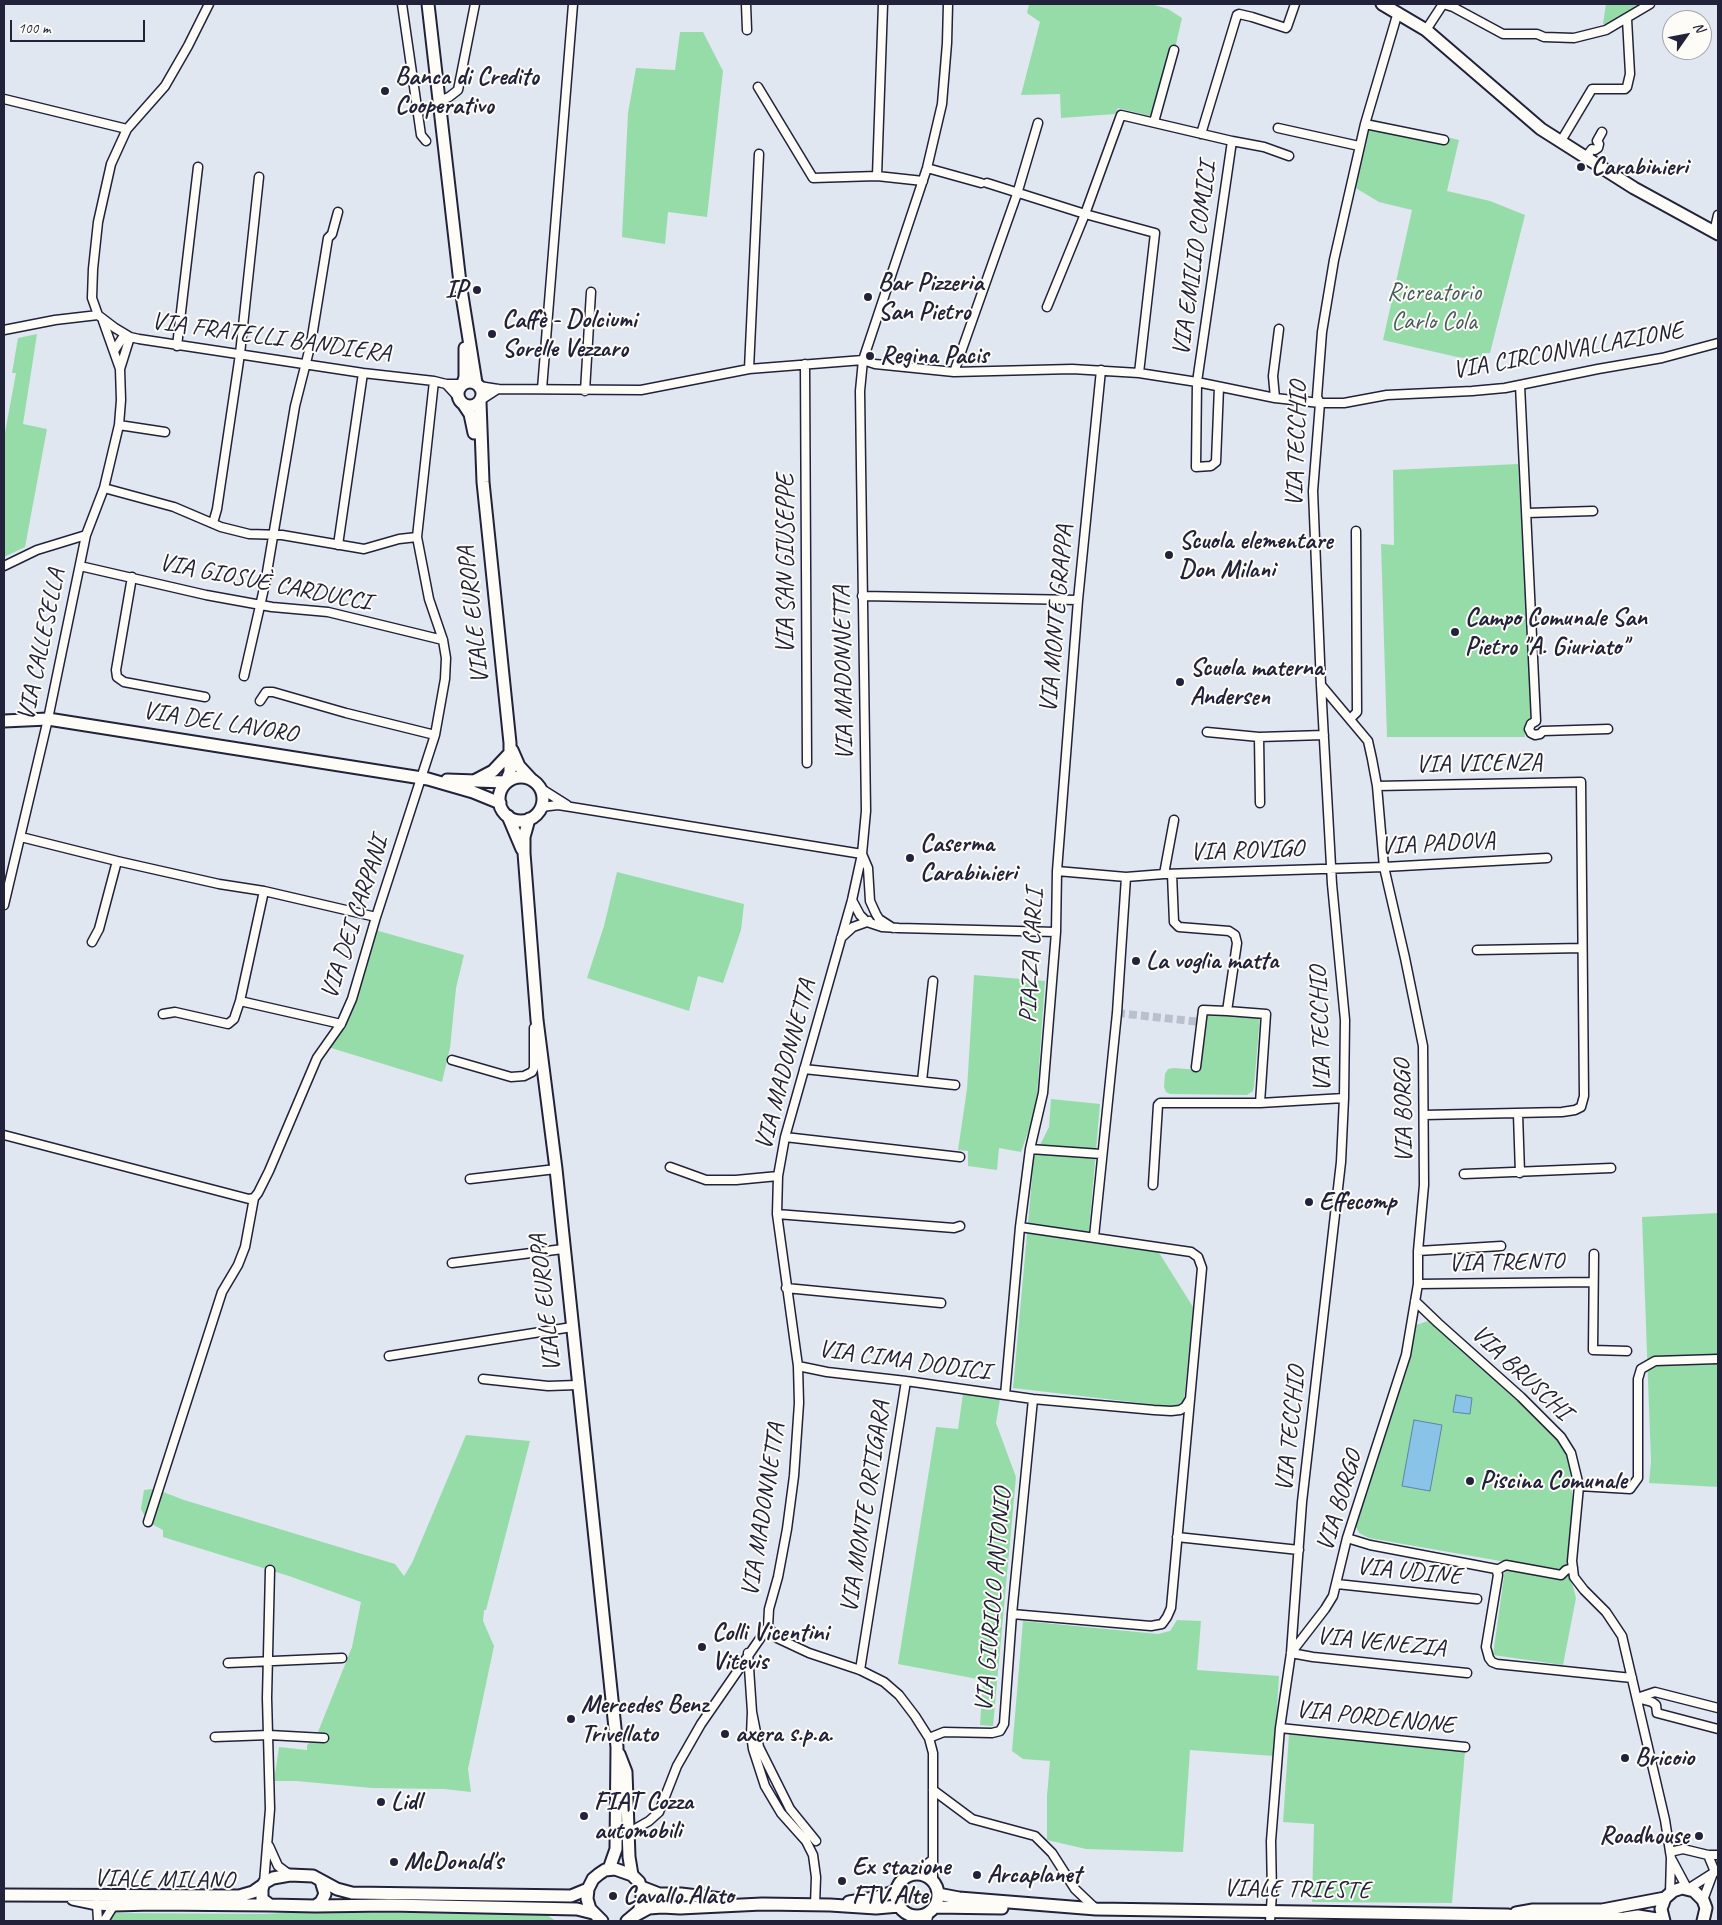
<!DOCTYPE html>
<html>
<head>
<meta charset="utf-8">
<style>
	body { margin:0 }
	#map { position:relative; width:1722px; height:1925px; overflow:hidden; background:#e0e7f1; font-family:Caveat,sans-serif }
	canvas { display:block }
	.frame { position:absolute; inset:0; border:5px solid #22223b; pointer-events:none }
	.north { position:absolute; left:1662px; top:10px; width:50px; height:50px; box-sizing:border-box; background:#fdfcf7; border:1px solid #a5a5ac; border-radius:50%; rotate:57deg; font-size:14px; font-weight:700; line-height:20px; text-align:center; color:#22223b }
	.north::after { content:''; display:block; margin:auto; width:18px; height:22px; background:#22223b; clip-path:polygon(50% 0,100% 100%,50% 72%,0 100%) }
	.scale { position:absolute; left:10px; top:20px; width:135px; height:22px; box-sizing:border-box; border:2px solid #22223b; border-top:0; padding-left:6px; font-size:15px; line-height:18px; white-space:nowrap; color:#22223b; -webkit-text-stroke:4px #fdfcf7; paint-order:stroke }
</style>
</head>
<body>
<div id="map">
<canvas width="1722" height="1925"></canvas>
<div class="frame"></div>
<div class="north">N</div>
<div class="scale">100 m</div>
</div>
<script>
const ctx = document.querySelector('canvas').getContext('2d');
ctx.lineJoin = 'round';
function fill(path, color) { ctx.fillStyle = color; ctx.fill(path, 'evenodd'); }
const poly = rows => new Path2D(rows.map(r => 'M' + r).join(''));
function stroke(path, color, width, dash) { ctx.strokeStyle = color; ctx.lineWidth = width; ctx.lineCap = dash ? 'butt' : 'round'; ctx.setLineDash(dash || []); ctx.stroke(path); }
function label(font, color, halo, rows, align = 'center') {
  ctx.font = font + ' Caveat,sans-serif'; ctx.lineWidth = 4; ctx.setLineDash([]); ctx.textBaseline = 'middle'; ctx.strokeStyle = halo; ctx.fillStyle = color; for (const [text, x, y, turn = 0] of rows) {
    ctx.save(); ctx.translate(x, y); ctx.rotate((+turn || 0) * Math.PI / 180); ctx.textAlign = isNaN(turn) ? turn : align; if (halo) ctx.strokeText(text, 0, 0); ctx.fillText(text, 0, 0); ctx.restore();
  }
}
fill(poly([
	[1029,4,1151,4,1168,9,1182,18,1167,83,1154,117,1118,108,1115,114,1061,118,1060,94,1021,95,1040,22,1027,13],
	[1606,4,1654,4,1622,24,1603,24],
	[680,32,703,32,723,71,707,217,668,212,665,244,622,237,628,113,636,68,675,70],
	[1371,119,1459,140,1447,191,1490,201,1525,215,1490,353,1482,353,1481,360,1457,357,1383,340,1412,210,1379,202,1354,187],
	[37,334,23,424,47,429,25,547,4,557,4,438,16,373,12,373,18,338],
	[1518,464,1532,718,1525,723,1525,737,1387,737,1381,544,1394,545,1393,470],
	[617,872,744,904,741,930,723,983,698,976,689,1011,587,978,604,926],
	[375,930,464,955,456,988,450,1048,442,1082,328,1047,344,1019],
	[974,975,1045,981,1037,1095,1033,1118,1021,1152,999,1148,997,1170,968,1166,968,1151,958,1150,967,1089],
	[1209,1012,1260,1016,1254,1086,1253,1091,1247,1095,1170,1094,1166,1092,1164,1087,1165,1074,1168,1069,1174,1068,1199,1070,1205,1015],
	[1051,1099,1100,1104,1088,1242,1158,1251,1193,1307,1184,1400,1175,1407,1013,1388,1034,1157,1049,1127],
	[1718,1213,1718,1487,1649,1483,1651,1461,1642,1217],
	[1428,1321,1521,1403,1558,1441,1569,1460,1573,1502,1568,1567,1576,1598,1563,1665,1493,1655,1506,1562,1369,1538,1359,1533,1354,1523,1407,1370,1416,1325],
	[963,1394,1000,1399,996,1423,1016,1477,993,1726,980,1725,983,1680,898,1664,936,1427,958,1429],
	[466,1435,530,1441,486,1610,484,1610,483,1621,494,1646,468,1769,471,1792,444,1789,372,1788,296,1781,274,1781,279,1747,307,1750,307,1745,316,1737,352,1647,361,1602,289,1576,163,1537,163,1530,148,1522,141,1509,144,1490,153,1489,158,1490,184,1500,395,1564,404,1576,412,1563],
	[1177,1620,1201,1621,1197,1670,1279,1676,1274,1756,1190,1750,1183,1852,1086,1849,1047,1840,1047,1796,1050,1761,1023,1759,1012,1751,1023,1621,1158,1634,1170,1631],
	[1289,1734,1465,1751,1452,1903,1312,1902,1314,1824,1283,1822],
	[303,1912,509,1914,547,1915,556,1921,108,1921,112,1913,263,1914]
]), '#96dca9');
const water = poly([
	[1456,1395,1472,1398,1470,1414,1453,1412,1456,1395],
	[1414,1420,1442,1425,1430,1491,1402,1486,1414,1420]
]);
fill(water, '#89c3e8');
stroke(water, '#6083a3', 1);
stroke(poly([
	[1117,1013,1201,1022]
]), '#bac0cd', 8, [8, 4]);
const street = poly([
	[209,4,188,46,165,86,127,129,111,164,98,222,93,269,92,298,98,315,115,328,130,337,139,339,363,373,434,381,446,384,462,384],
	[402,4,421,135,426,141],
	[746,4,747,30],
	[1443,4,1453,7,1503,34,1537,34,1544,37,1574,38,1606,30,1650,4],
	[1426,30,1443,4],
	[758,87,813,178,877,176,923,181],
	[4,99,127,129],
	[440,101,449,97,458,90,475,4],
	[1154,122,1174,50],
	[1365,124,1444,140],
	[1278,128,1359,146],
	[1201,134,1237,15,1239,14,1252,17,1286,28,1287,27,1295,4],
	[1232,141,1264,147,1289,156],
	[1561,141,1592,89,1625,89,1627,87,1630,74,1627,19],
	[1586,157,1592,149,1595,150,1598,148,1599,144,1597,141,1602,132],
	[927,168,981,183],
	[877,176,883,4],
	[987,183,1085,214,1155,233,1139,373],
	[1714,232,1718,215],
	[1047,307,1085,214,1121,115,1232,141,1197,382,1196,467,1211,466,1216,462,1219,387],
	[4,330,55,320,98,315],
	[177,346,198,167],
	[114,351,125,334],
	[805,364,807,763],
	[120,369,130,337],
	[749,369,759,154],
	[954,372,1017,194,1038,123],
	[446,384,458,397],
	[1520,385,1536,721,1531,724,1529,729,1531,733,1535,735,1540,734,1543,731,1608,729],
	[479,386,498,389,641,390,749,369,863,360,875,364,954,372,1072,369,1139,373,1197,382,1275,398,1320,403,1344,403,1387,395,1472,391,1505,388,1598,369,1662,358,1718,343],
	[542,389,573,4],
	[585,391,591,292],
	[1275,398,1273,376,1279,329],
	[481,400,498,389],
	[119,425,165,432],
	[104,488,174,507,221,527,249,534,282,535,364,549,399,539,417,537],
	[1527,513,1593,511],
	[213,523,217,509,240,354,259,177],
	[338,545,363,373],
	[4,566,37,550,86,535],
	[80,566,206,595,272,607,328,612,443,640],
	[132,577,116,670,117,677,124,682,205,697],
	[862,596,1078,600],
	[244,676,265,584,295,406,311,343,328,238,332,234,338,212],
	[1321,685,1368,741,1372,759,1377,786,1384,867,1405,958,1423,1046,1424,1185,1418,1251,1418,1284,1406,1355,1347,1538,1333,1596,1325,1609,1291,1653,1313,1657,1467,1673],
	[260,701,266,692,273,692,346,713,435,735],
	[1350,719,1357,712,1356,531],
	[1207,732,1259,737,1324,735],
	[1259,737,1260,803],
	[1377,786,1581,782,1584,1096,1581,1107,1575,1110,1562,1112,1424,1115],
	[540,788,567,805],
	[541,807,558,805,571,807,862,854,868,868,870,901,876,914,879,919,893,928],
	[21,837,117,861,219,884,264,891,376,917],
	[1057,871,1126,877,1164,874,1384,867,1547,858],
	[1164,874,1174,820],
	[1172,874,1174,922,1179,927,1229,931,1235,935,1237,943,1227,1011,1266,1014,1260,1103],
	[852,900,860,915,867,922,869,921],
	[4,905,48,719,86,535,104,488,119,425,121,400,120,369,103,321],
	[841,938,853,927,867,922,882,927,899,928,1056,932],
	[92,942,99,929,117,861],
	[1477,950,1582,948],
	[240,1001,341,1024],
	[163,1014,175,1012,228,1024,234,1019,240,1001,264,891],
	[452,1060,511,1077,524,1076,532,1072,534,1068,534,1028],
	[1196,1067,1203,1010,1227,1011],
	[804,1069,955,1085],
	[922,1081,933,981],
	[1518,1114,1520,1173],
	[4,1135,249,1199,254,1198,258,1193,269,1171,317,1058,341,1024,352,999,376,917,435,735,445,679,446,658,443,640,429,599,417,537,434,381],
	[785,1137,960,1157],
	[1030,1149,1101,1154],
	[670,1167,706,1180,736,1180,778,1176],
	[1464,1174,1611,1168],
	[470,1179,556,1169],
	[1153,1185,1158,1105,1160,1103,1260,1103,1344,1098],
	[777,1214,954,1228,960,1226],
	[1094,1237,1117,1013,1126,877],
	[1418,1251,1501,1246],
	[1594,1254,1593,1350,1627,1351],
	[452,1263,563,1249],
	[1418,1284,1593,1282],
	[786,1288,941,1303],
	[1415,1301,1438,1323,1521,1397,1561,1437,1571,1453,1579,1486,1572,1561,1574,1577,1584,1590,1606,1612,1622,1636,1665,1820,1671,1858,1670,1893],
	[389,1356,572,1327],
	[798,1366,827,1372,906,1381,1033,1399,1154,1410,1171,1411,1180,1410,1185,1407,1190,1399],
	[483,1379,548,1386,577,1385],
	[1005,1395,1020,1227,1030,1149,1043,1093,1056,932,1057,871,1078,600,1101,370],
	[1579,1486,1630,1489,1638,1478,1638,1379,1641,1369,1655,1361,1718,1359],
	[148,1522,222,1292,238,1265,245,1247,254,1198],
	[1177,1537,1299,1550],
	[1347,1538,1370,1545,1496,1569,1498,1575,1486,1647,1489,1658,1492,1662,1497,1664,1632,1678],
	[1497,1570,1506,1565,1561,1575,1566,1570,1573,1568],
	[1337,1584,1477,1599],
	[1012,1614,1151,1626,1162,1624,1167,1617,1171,1608,1202,1268,1198,1257,1191,1252,1020,1227],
	[768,1627,777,1638,809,1653,860,1670,884,1682,899,1695,915,1716,929,1738,933,1753,933,1881],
	[748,1653,752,1712,759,1747,790,1809,816,1841],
	[228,1663,342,1658],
	[860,1670,906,1381],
	[1718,1708,1655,1692,1637,1698,1652,1702,1656,1705,1657,1713,1718,1729],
	[752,1712,751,1735,753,1749,765,1786,781,1813,806,1841,813,1855,816,1877,815,1905],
	[1280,1728,1465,1747],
	[215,1737,269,1735,324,1738],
	[929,1738,944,1732,992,1733,1000,1731,1004,1724,1012,1614,1033,1399],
	[933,1790,972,1819,1035,1836,1052,1853,1075,1889,1096,1909],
	[628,1833,649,1821,659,1812,677,1766,701,1724,768,1627,769,1609,778,1577,787,1529,794,1476,799,1403,798,1366,777,1214,778,1176,785,1137,852,900,862,854,866,811,861,465,860,391,863,360,927,168,942,104,947,43,948,4],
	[269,1846,278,1866,290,1875],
	[1670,1852,1683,1849,1708,1855,1718,1855],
	[1708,1855,1715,1872],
	[1672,1860,1687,1888],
	[915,1874,932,1860],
	[264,1883,270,1809,267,1698,270,1570],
	[1688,1889,1718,1870],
	[1703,1900,1713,1873],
	[97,1904,98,1921],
	[915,1916,919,1921],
	[104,1921,114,1905],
	[927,1921,929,1912],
	[1270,1921,1272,1894,1271,1841,1280,1728,1291,1653,1302,1502,1341,1162,1344,1098,1345,1020,1332,884,1321,685,1313,491,1320,403,1317,397,1322,332,1334,260,1365,124,1398,12]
]);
const secondary = poly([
	[428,4,460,283,476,383],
	[1382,4,1426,30,1541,129,1634,188,1718,234],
	'458 394a12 12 0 1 1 24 0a12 12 0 1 1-24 0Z',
	[463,383,465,377,465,348],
	[464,405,470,414,474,433],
	[4,721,48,719,428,779,473,792,500,803],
	[512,750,519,766,531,779],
	'499 799a22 22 0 1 1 44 0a22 22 0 1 1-44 0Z',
	[447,780,506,782,510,772,510,743,483,482,480,402],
	[474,781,493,771,510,753],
	[508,816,522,849],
	[529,819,524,837,524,853,537,1020,556,1169,617,1747,616,1849,609,1869],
	[619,1754,626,1772,629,1857,632,1875],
	'896 1895a21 21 0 1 1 42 0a21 21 0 1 1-42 0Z',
	[321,1881,325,1894,321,1902,315,1906,270,1905,262,1899,262,1889,264,1883,273,1878,290,1875,313,1876,337,1889,352,1893,571,1896,588,1889],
	[641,1887,659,1894,681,1894,730,1900],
	[938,1894,959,1898,1096,1909,1507,1915,1533,1919,1625,1918,1638,1916,1663,1920],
	[4,1895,239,1896,253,1892,263,1885],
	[73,1899,97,1904,114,1905,153,1904,270,1905],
	[849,1902,874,1898,897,1891],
	[315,1906,389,1905,577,1909,593,1913],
	[934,1907,1002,1908],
	[1516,1913,1533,1910,1602,1910,1665,1898],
	[636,1915,649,1908,662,1907,680,1908,762,1904,830,1905,876,1908,899,1906],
	[602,1921,590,1909,587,1899,588,1889,593,1879,599,1874,605,1870,615,1869,632,1875,639,1882,642,1892,642,1901,639,1911,627,1921],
	[1664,1921,1661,1909,1665,1898,1673,1891,1682,1888,1694,1891,1703,1900,1706,1908,1703,1921]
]);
stroke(street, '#22223b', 11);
stroke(secondary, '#22223b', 15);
stroke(street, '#fdfcf7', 8);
stroke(secondary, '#fdfcf7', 11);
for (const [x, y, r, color] of [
	[385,91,5,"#22223b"],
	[1581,167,5,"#22223b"],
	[477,290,5,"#22223b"],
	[868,297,5,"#22223b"],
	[492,334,5,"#22223b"],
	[870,356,5,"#22223b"],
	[1169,555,5,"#22223b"],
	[1455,632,5,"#22223b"],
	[1180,682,5,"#22223b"],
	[910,858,5,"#22223b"],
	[1136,961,5,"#22223b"],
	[1309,1202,5,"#22223b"],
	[1470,1481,5,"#22223b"],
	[702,1647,5,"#22223b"],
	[571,1719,5,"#22223b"],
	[725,1734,5,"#22223b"],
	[1625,1758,5,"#22223b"],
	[381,1802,5,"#22223b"],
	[584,1816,5,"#22223b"],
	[1699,1836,5,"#22223b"],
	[394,1862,5,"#22223b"],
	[977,1875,5,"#22223b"],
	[842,1881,5,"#22223b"],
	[613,1896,5,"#22223b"]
]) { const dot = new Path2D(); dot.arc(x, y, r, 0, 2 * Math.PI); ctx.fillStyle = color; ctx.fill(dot); stroke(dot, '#fdfcf7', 2); }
label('bold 25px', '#22223b', '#fdfcf7', [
	["Banca di Credito",395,77],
	["Cooperativo",395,106],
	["Carabinieri",1591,167],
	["Bar Pizzeria",878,283],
	["San Pietro",878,312],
	["IP",467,290,"right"],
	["Caffè - Dolciumi",502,320],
	["Sorelle Vezzaro",502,349],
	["Regina Pacis",880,356],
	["Scuola elementare",1179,541],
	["Don Milani",1179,570],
	["Campo Comunale San",1465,618],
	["Pietro \"A. Giuriato\"",1465,647],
	["Scuola materna",1190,668],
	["Andersen",1190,697],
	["Caserma",920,844],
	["Carabinieri",920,873],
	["La voglia matta",1146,961],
	["Effecomp",1319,1202],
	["Piscina Comunale",1480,1481],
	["Colli Vicentini",712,1633],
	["Vitevis",712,1662],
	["Mercedes Benz",581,1705],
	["Trivellato",581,1734],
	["axera s.p.a.",735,1734],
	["Bricoio",1635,1758],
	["Lidl",391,1802],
	["FIAT Cozza",594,1802],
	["automobili",594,1831],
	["Roadhouse",1689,1836,"right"],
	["McDonald's",404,1862],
	["Ex stazione",852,1867],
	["FTV Alte",852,1896],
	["Arcaplanet",987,1875],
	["Cavallo Alato",623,1896]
], 'left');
label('25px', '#22223b', '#fdfcf7', [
	["VIA EMILIO COMICI",1195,259,-82],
	["VIA FRATELLI BANDIERA",271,338,8],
	["VIA CIRCONVALLAZIONE",1568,351,-10],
	["VIA TECCHIO",1297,444,-88],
	["VIA SAN GIUSEPPE",786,564,-90],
	["VIA GIOSUÈ CARDUCCI",265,583,11],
	["VIALE EUROPA",474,615,-96],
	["VIA MONTE GRAPPA",1057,619,-85],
	["VIA CALLESELLA",42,645,-78],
	["VIA MADONNETTA",844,673,-91],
	["VIA DEL LAVORO",220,723,9],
	["VIA VICENZA",1479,764,-1],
	["VIA PADOVA",1438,844,-3],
	["VIA ROVIGO",1247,851,-2],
	["VIA DEI CARPANI",355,918,-72],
	["PIAZZA CARLI",1032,956,-87],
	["VIA TECCHIO",1321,1029,-92],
	["VIA MADONNETTA",786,1065,-75],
	["VIA BORGO",1404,1111,-91],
	["VIA TRENTO",1506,1263,-1],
	["VIALE EUROPA",546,1303,-96],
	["VIA CIMA DODICI",904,1361,8],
	["VIA BRUSCHI",1521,1373,43],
	["VIA TECCHIO",1291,1429,-84],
	["VIA BORGO",1340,1501,-73],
	["VIA MONTE ORTIGARA",866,1507,-81],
	["VIA MADONNETTA",764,1510,-81],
	["VIA UDINE",1409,1572,6],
	["VIA GIURIOLO ANTONIO",994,1600,-85],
	["VIA VENEZIA",1381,1643,6],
	["VIA PORDENONE",1375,1718,6],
	["VIALE MILANO",164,1880,1],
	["VIALE TRIESTE",1297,1890,1]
]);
label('25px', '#455a5c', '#fdfcf7', [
	["Ricreatorio",1434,293],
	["Carlo Cola",1434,322]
]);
</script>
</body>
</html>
